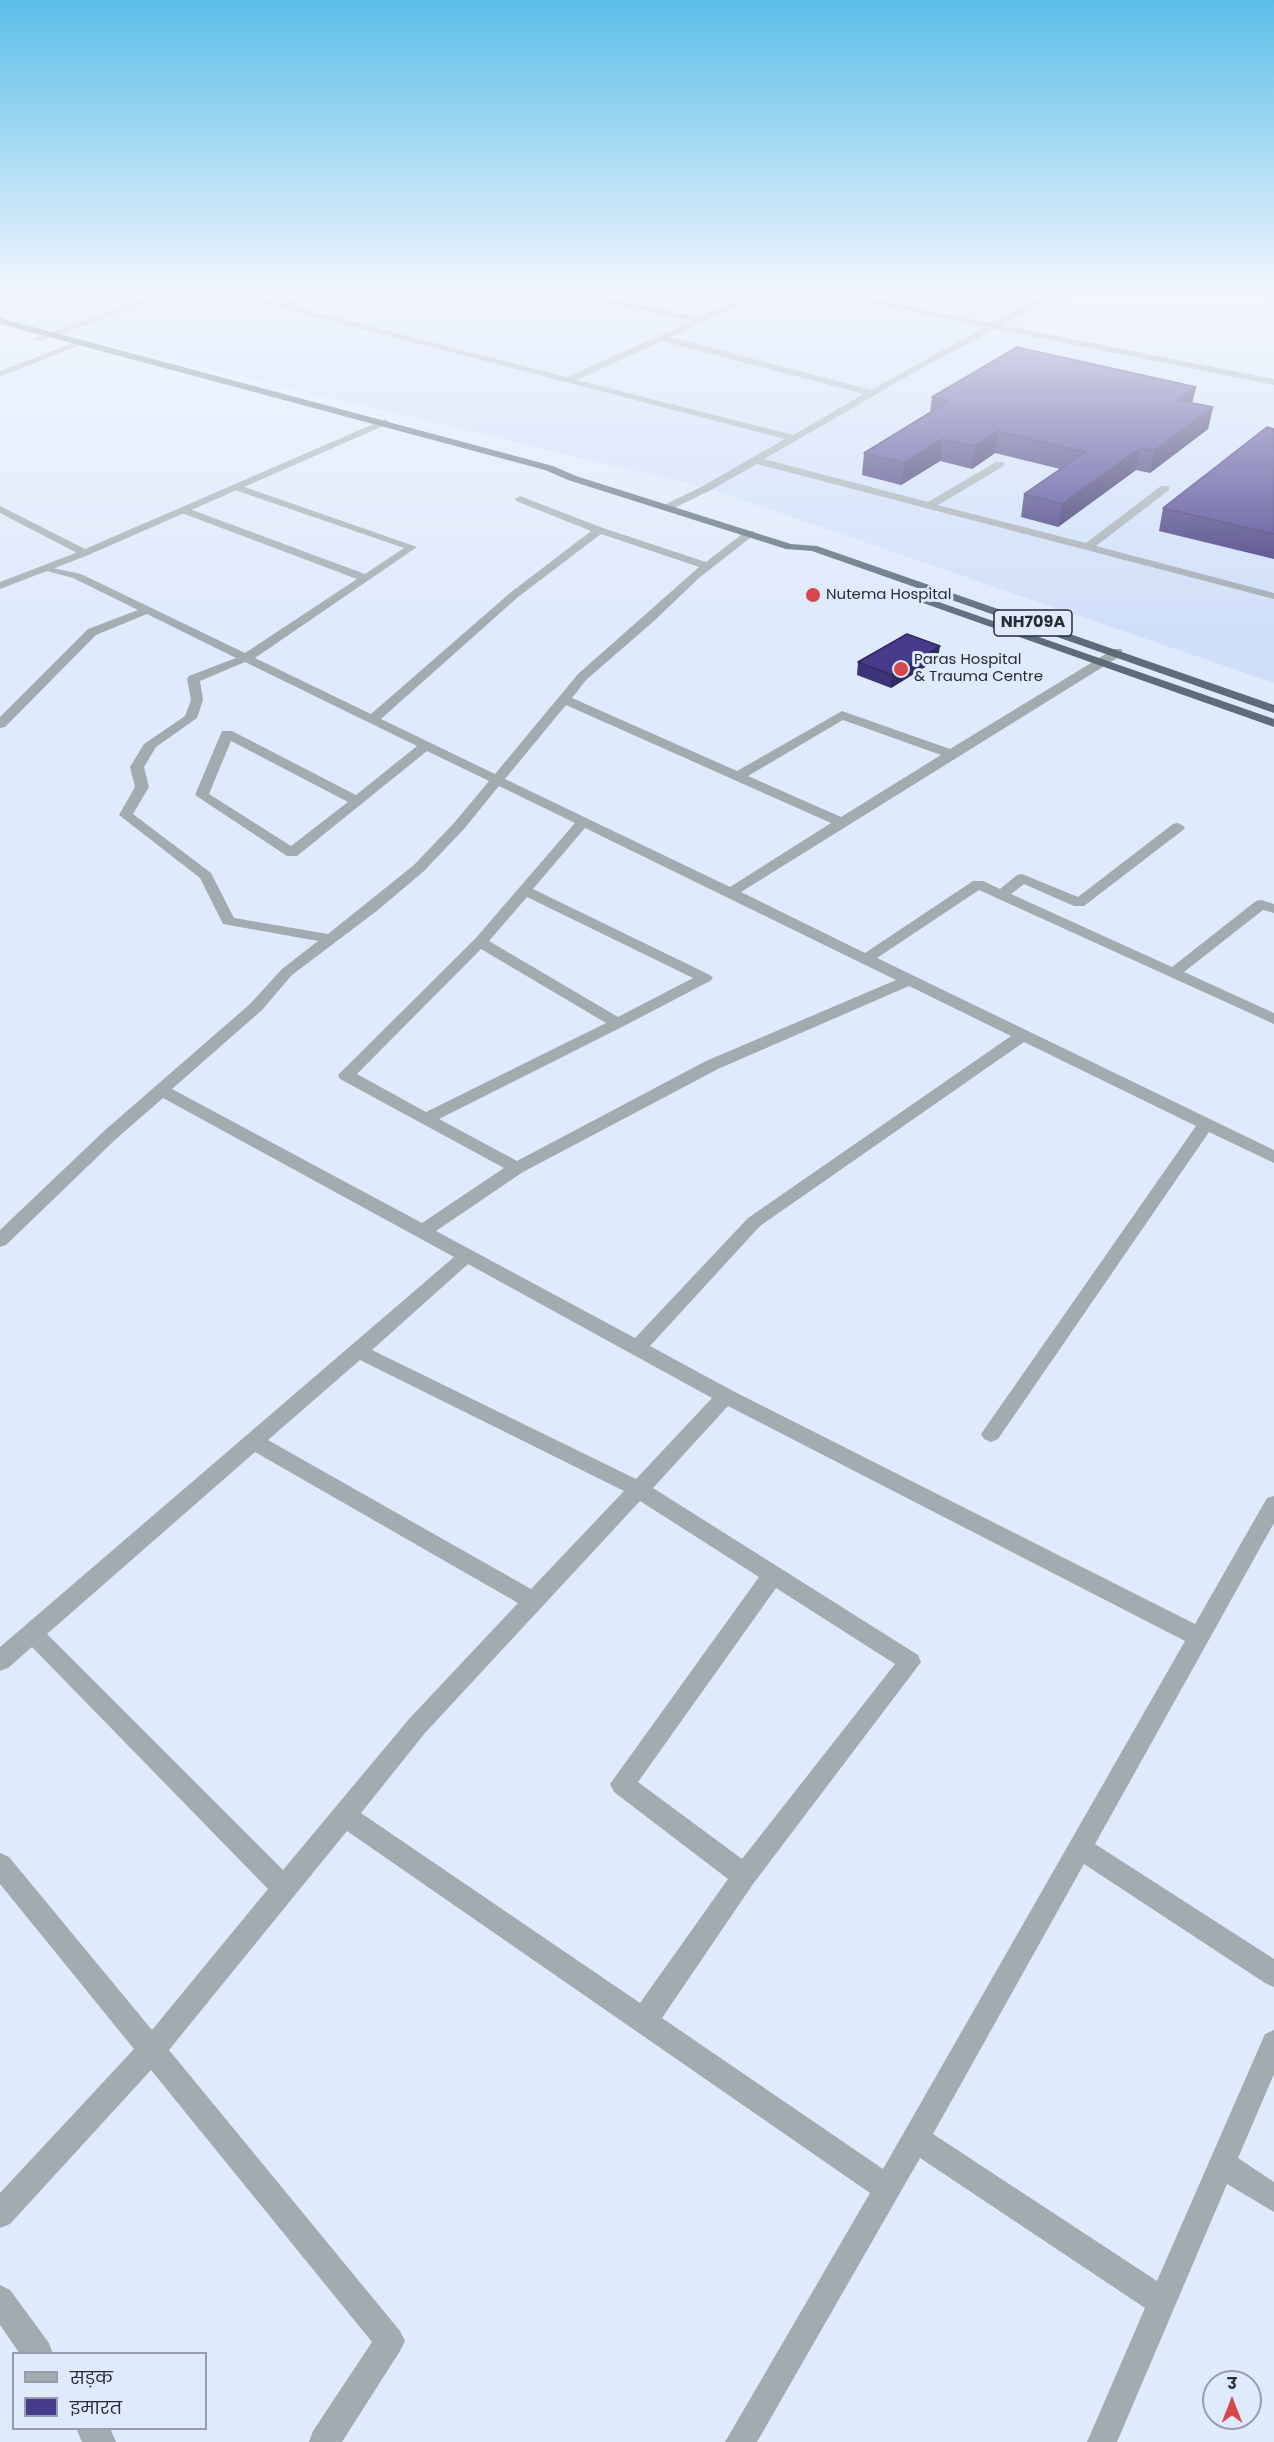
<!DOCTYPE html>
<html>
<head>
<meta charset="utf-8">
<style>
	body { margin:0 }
	#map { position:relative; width:1274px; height:2442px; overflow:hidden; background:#dfeafd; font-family:Poppins,"Noto Sans Devanagari",sans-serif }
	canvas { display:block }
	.legend { position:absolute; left:12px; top:2352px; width:195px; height:78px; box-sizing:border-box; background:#dfeafd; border:2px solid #969ead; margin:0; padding:8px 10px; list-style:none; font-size:18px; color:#282c34 }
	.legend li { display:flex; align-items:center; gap:12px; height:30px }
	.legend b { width:30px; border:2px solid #969ead }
	.north { position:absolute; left:1202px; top:2370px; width:60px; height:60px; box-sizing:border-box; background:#dfeafd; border:2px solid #969ead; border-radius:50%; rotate:0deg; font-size:16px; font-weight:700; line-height:24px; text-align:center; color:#282c34 }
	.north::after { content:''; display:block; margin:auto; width:21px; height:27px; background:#d6464a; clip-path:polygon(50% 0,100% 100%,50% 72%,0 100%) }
</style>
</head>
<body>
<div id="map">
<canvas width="1274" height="2442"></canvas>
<ul class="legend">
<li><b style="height:8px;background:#a2abb0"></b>सड़क</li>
<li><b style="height:16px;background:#473b8c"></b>इमारत</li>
</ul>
<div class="north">उ</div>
</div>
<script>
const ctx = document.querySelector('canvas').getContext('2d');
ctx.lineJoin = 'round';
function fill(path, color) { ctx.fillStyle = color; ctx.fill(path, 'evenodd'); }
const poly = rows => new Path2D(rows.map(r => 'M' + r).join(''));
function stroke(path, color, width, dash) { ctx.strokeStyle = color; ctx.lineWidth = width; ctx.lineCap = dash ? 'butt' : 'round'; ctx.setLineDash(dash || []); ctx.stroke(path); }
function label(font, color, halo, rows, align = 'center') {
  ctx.font = font + ' Poppins,sans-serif'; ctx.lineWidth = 6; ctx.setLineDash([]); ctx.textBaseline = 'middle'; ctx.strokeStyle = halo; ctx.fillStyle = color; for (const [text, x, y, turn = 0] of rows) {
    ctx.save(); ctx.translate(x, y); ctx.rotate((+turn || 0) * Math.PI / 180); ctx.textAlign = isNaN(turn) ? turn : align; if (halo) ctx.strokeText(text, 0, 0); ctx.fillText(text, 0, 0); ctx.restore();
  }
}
fill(poly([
	[0,288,1079,288,1018,332,1274,385,1274,683,707,488,0,319]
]), '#d0dff9');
fill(poly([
	[176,288,188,288,40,341,33,339,176,288],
	[204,288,218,288,281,304,321,288,333,288,290,306,567,377,692,321,597,301,567,288,579,288,602,297,700,317,764,288,775,288,670,337,871,390,985,327,798,288,815,288,992,323,1058,288,1069,288,1002,325,1274,379,1274,385,995,329,920,369,764,459,928,502,996,462,1004,462,1004,466,938,505,1086,543,1161,486,1169,486,1169,490,1096,546,1274,593,1274,599,757,464,711,490,672,509,664,509,664,505,703,486,785,439,204,288],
	[662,341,864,394,793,435,577,380,662,341],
	[1233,288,1251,288,1274,292,1274,298,1233,288],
	[81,340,88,342,0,377,0,371,81,340],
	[236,484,417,547,255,658,371,714,510,593,591,531,516,501,515,499,520,496,603,528,706,562,746,531,754,531,754,535,700,577,654,621,586,680,572,698,737,771,842,711,950,749,1114,649,1122,649,1122,655,741,892,865,953,973,881,983,881,1000,889,1017,875,1022,874,1078,897,1173,824,1178,823,1185,827,1183,830,1084,906,1074,906,1024,884,1011,894,1172,967,1256,901,1261,900,1274,904,1274,913,1263,910,1184,972,1274,1013,1274,1024,979,890,877,958,1274,1150,1274,1163,1209,1132,998,1439,991,1442,984,1439,981,1434,1196,1126,1024,1042,760,1226,650,1346,733,1391,1195,1624,1267,1498,1274,1496,1274,1523,1095,1844,1274,1959,1274,1987,1265,1983,1084,1864,933,2134,1157,2281,1265,2034,1274,2030,1274,2074,1238,2158,1274,2182,1274,2212,1227,2184,1117,2442,1087,2442,1145,2308,920,2158,757,2442,725,2442,870,2193,347,1831,169,2050,400,2331,405,2341,400,2351,342,2442,309,2442,313,2431,372,2342,151,2070,10,2224,0,2228,0,2193,134,2049,0,1884,0,1853,9,1857,152,2030,268,1889,32,1647,8,1668,0,1671,0,1647,454,1257,163,1098,116,1139,6,1245,0,1247,0,1230,104,1131,250,1004,282,969,318,941,223,924,200,878,119,815,135,787,130,767,144,744,185,716,191,700,187,679,189,676,236,658,147,614,96,635,5,727,0,728,0,717,88,629,138,610,73,578,43,570,43,566,81,574,245,653,357,579,179,512,179,508,187,508,365,574,404,548,232,489,231,487,236,484],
	[601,534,699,567,578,674,495,774,381,719,518,597,601,534],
	[245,662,417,746,356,795,232,731,222,731,195,795,287,856,297,856,427,751,489,781,454,823,414,865,328,934,234,918,211,873,133,814,149,787,144,767,156,747,197,718,203,700,200,681,245,662],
	[566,705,831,823,730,887,505,779,566,705],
	[843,720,941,755,841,817,748,776,843,720],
	[231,741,348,802,291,846,209,794,231,741],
	[499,786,575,823,475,939,338,1075,340,1079,504,1168,422,1223,172,1089,262,1010,292,975,378,910,424,871,464,829,499,786],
	[585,828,896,980,706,1061,517,1161,439,1119,624,1026,710,981,713,978,710,975,533,889,585,828],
	[527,897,693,978,618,1017,489,941,527,897],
	[481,949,606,1023,426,1112,357,1074,481,949],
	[909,986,1011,1036,748,1218,635,1338,436,1231,523,1172,718,1069,909,986],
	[468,1264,630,1353,712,1398,636,1479,372,1350,468,1264],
	[360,1360,624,1491,531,1589,268,1440,360,1360],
	[728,1406,1185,1641,883,2169,662,2018,753,1884,921,1662,918,1655,653,1488,728,1406],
	[255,1452,518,1603,409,1719,283,1870,47,1634,255,1452],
	[640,1501,759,1577,610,1784,614,1792,728,1879,640,2003,361,1813,425,1733,640,1501],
	[776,1588,895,1664,742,1859,638,1782,776,1588],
	[0,506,89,551,91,553,85,556,81,555,0,513,0,506],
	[0,2285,10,2290,49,2343,53,2354,20,2354,0,2325,0,2285],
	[76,2428,110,2428,116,2442,82,2442,76,2428]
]), '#a2abb0');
fill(poly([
	[385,419,390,422,388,424,86,556,0,589,0,582,78,552,385,419]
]), '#a2abb0');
fill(poly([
	[0,318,553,466,576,476,791,544,817,546,1274,705,1274,713,812,551,786,549,568,480,545,470,0,324,0,318],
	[910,592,1274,719,1274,727,906,597,906,593,910,592]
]), '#5c6c78');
fill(poly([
	[1196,387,1192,403,1213,407,1208,429,1150,473,1136,470,1058,527,1021,517,1024,494,1060,469,995,453,972,469,940,461,901,485,862,475,864,453,930,412,932,397],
	[1274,429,1274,559,1159,531,1163,508],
	[938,659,891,688,857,675,858,662]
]), '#3d3378');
fill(poly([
	[1196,387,1191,408,1177,400],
	[1213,407,1208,429,1150,473,1154,451],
	[998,431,995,453,972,469,974,446],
	[942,439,940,461,901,485,904,463],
	[1140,448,1136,470,1058,527,1062,504],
	[940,646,938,659,891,688,892,675]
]), '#322962');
const building = poly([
	[1017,347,1196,387,1177,400,1213,407,1154,451,1140,448,1062,504,1024,494,1085,452,998,431,974,446,942,439,904,463,864,453,949,401,932,397,1017,347],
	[1267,427,1274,429,1274,534,1163,508,1267,427],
	[907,634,940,646,892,675,858,662,907,634]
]);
fill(building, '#473b8c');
stroke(building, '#322962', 1.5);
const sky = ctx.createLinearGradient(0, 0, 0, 630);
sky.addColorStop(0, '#5bbee8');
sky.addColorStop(0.46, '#f1f6fe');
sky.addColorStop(1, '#f1f6fe00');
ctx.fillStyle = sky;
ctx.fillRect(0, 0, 1274, 630);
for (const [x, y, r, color] of [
	[813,595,8,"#d6464a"],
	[901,669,8,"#d6464a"]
]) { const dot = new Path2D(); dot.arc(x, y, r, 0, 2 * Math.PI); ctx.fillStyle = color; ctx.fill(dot); stroke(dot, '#dfeafd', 2); }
label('15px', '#282c34', '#dfeafd', [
	["Nutema Hospital",826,595],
	["Paras Hospital",914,660],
	["& Trauma Centre",914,677]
], 'left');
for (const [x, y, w] of [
	[1033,623,78]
]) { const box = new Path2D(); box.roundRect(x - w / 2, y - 13, w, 26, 4.5); ctx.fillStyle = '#dfeafd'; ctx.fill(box); stroke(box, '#282c34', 1.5); }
label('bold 16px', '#282c34', null, [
	["NH709A",1033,623]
]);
</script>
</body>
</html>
